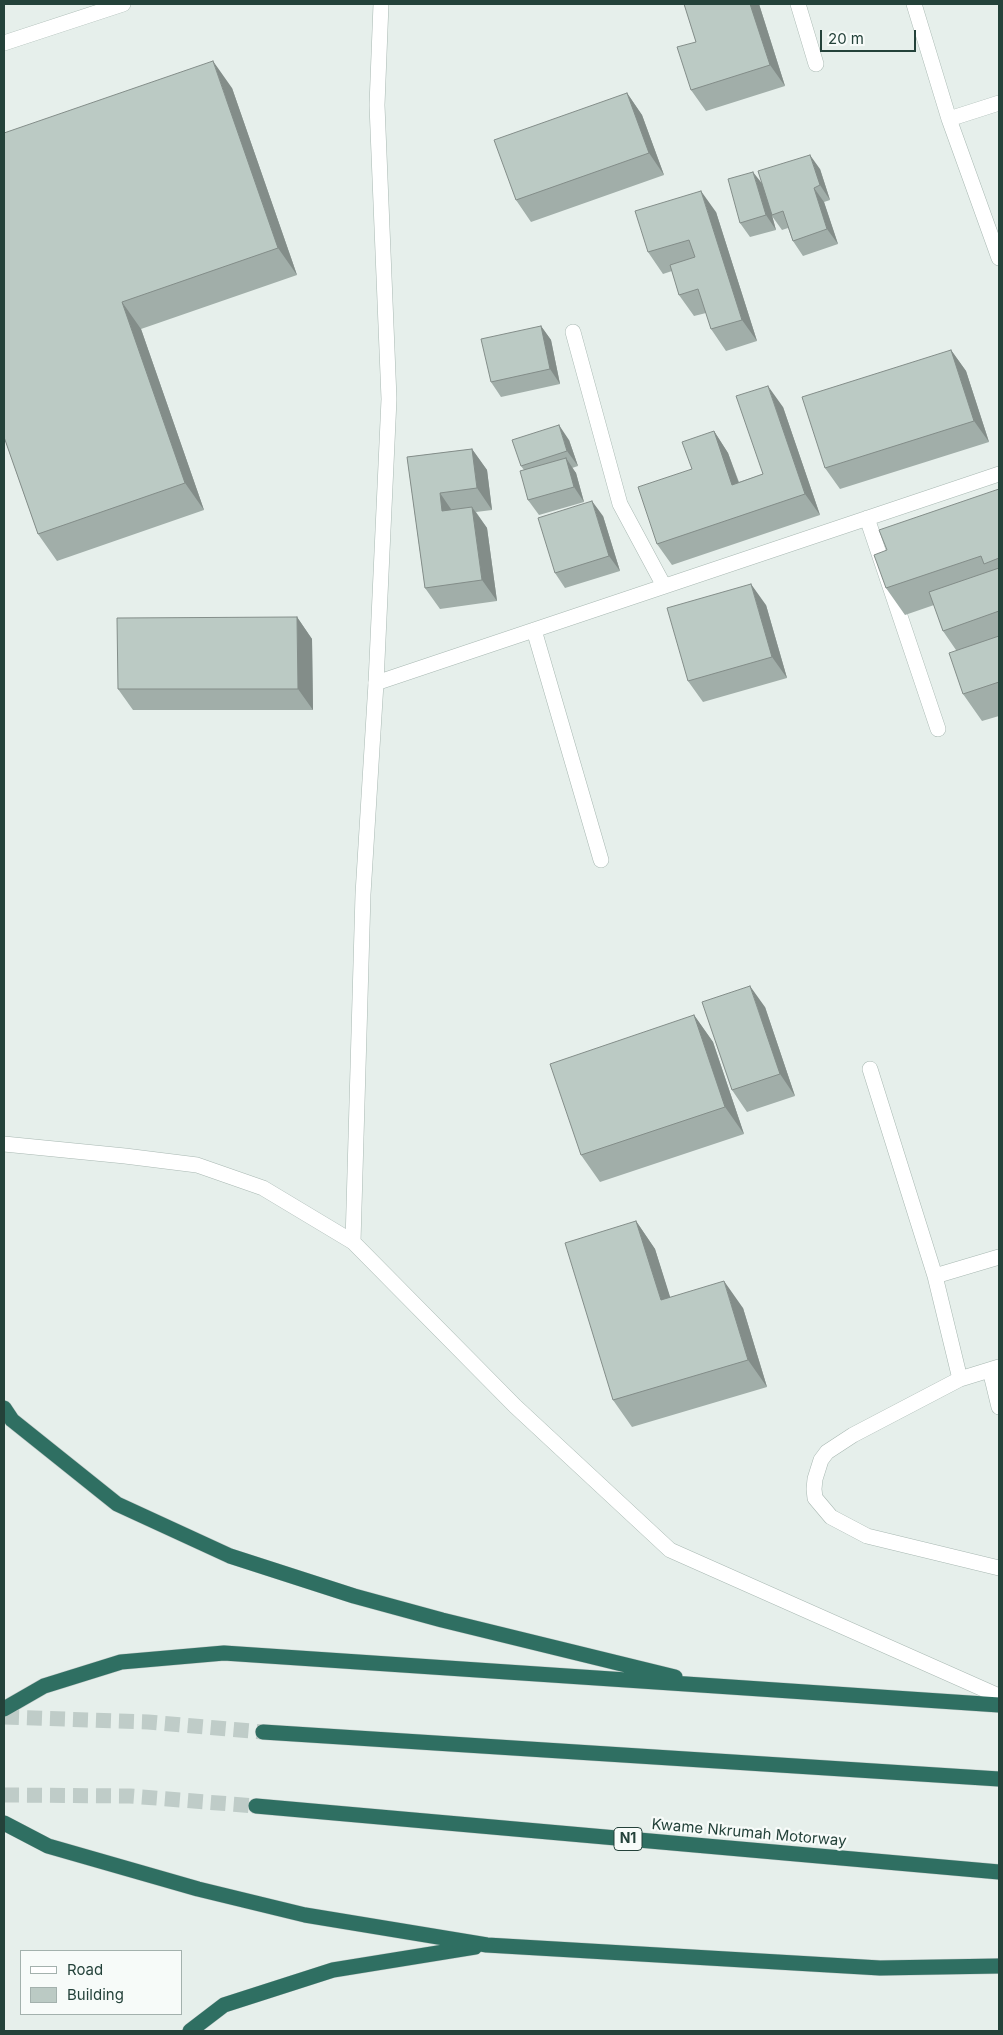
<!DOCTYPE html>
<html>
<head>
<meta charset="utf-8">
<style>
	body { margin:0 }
	#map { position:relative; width:1003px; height:2035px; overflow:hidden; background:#e6efeb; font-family:Inter,sans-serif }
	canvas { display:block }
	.frame { position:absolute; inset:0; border:5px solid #24423a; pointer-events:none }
	.legend { position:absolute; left:20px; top:1950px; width:162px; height:65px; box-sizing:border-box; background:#f7fbf9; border:1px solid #a3b1ad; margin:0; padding:6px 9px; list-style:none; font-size:15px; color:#24423a }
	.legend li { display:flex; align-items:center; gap:10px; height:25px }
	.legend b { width:25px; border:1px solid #a3b1ad }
	.scale { position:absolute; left:820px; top:30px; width:96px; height:22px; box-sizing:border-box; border:2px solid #24423a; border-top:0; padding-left:6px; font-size:15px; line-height:18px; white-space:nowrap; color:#24423a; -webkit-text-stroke:4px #f7fbf9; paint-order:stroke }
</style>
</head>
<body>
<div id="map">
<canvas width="1003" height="2035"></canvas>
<div class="frame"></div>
<ul class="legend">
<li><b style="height:6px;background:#fff"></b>Road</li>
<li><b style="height:14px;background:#bbcac4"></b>Building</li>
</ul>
<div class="scale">20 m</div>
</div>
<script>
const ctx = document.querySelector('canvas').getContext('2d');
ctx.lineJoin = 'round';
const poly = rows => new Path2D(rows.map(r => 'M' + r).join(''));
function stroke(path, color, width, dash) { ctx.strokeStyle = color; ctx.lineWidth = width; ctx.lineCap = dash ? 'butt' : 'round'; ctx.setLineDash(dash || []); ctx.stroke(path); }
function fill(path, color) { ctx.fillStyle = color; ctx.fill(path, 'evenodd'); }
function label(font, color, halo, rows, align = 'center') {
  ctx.font = font + ' Inter,sans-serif'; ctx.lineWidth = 4.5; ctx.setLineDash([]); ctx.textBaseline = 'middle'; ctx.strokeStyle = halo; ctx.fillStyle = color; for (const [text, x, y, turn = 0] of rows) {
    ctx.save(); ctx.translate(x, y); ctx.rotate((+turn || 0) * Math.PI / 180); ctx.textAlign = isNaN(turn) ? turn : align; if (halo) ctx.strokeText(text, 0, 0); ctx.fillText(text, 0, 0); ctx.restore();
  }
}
stroke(poly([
	[4,1717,148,1722,263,1732],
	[4,1795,130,1796,256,1806]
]), '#bfccc8', 15, [15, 8]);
const service = poly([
	[798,4,816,64],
	[914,4,949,119,999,258],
	[949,119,999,103],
	[573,332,620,504,664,586],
	[867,518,938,729],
	[534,630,601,860],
	[870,1069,935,1276,960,1379],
	[4,1144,125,1156,197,1165,263,1188,353,1242,515,1406,670,1550,999,1696],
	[353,1242,363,894,376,683,999,474],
	[935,1276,999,1257],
	[999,1367,960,1379,853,1435,827,1452,821,1460,815,1479,814,1489,815,1498,831,1517,867,1536,999,1568],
	[990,1370,999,1407]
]);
const minor = poly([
	[4,43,123,4],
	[376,683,389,399,377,105,381,4]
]);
const motorway = poly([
	[4,1408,12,1420,117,1504,230,1556,354,1596,442,1620,675,1677],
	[4,1709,44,1686,121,1662,224,1653,999,1705],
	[263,1732,999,1779],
	[256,1806,999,1872],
	[4,1823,48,1846,198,1889,305,1915,487,1945,880,1968,999,1966],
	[190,2031,224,2005,333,1970,475,1947]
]);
stroke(service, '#a8b8b2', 16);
stroke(minor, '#a8b8b2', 16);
stroke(motorway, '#c2cac8', 16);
stroke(service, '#fff', 15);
stroke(minor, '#fff', 15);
stroke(motorway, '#2f6f62', 15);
fill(poly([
	[684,4,759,4,785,86,706,111,691,90,696,42],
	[232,88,297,275,141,329,204,510,57,561,38,534,4,437],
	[627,93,642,115,664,175,531,222,516,200],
	[820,169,830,200,824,202,838,244,803,256,793,241,788,228,782,230,772,216,776,230,750,237,740,223,761,183],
	[716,212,757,341,726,351,711,329,706,313,694,316,679,295,672,271,663,274,648,252],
	[541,326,551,340,560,384,501,397,491,382],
	[951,350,966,371,989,442,840,489,825,468],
	[783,407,820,515,672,565,657,544,692,469,714,431,728,453,739,482,763,474],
	[569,440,578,466,572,468,576,473,584,502,539,515,528,500,524,470,521,466],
	[472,449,487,470,492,510,476,512,487,528,497,601,440,609,425,588,407,457],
	[999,489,999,716,982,721,963,694,956,650,943,631,934,605,905,615,886,588,887,550],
	[603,516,620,571,565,588,555,573],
	[766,605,787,678,703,702,688,681],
	[297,617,312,639,313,710,133,710,118,689],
	[765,1007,795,1096,747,1112,732,1090],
	[694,1015,713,1042,744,1134,600,1182,581,1155],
	[636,1221,655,1249,670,1298,743,1308,767,1387,632,1427,613,1400]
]), '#a1aea9');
fill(poly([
	[750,4,759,4,785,86,770,65],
	[213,61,232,88,297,275,278,248],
	[627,93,642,115,664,175,649,153],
	[810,155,820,169,830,200,820,185],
	[753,172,764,186,776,230,766,215],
	[814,188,824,202,838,244,827,229],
	[701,191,716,212,757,341,742,320],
	[122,302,141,329,204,510,185,483],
	[541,326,551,340,560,384,550,369],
	[951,350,966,371,989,442,974,421],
	[768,386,783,407,820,515,805,494],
	[559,425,569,440,578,466,567,451],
	[714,431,728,453,747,506,732,485],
	[472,449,487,470,492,510,477,488],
	[566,458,576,473,584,502,574,487],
	[440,493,455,515,442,511],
	[592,501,603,516,620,571,609,556],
	[472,507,487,528,497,601,482,580],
	[751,584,766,605,787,678,772,657],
	[297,617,312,639,313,710,298,689],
	[750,986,765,1007,795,1096,780,1074],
	[694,1015,713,1042,744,1134,725,1107],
	[636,1221,655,1249,680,1328,661,1300],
	[724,1281,743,1308,767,1387,748,1360]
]), '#838d89');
const building = poly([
	[684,4,750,4,770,65,691,90,677,47,696,42,684,4],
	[213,61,278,248,122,302,185,483,38,534,4,437,4,133,213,61],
	[627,93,649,153,516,200,494,140,627,93],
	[810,155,820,185,814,188,827,229,793,241,783,211,772,215,758,171,810,155],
	[753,172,766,215,740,223,728,179,753,172],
	[701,191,742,320,711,329,698,289,679,295,670,265,695,257,689,240,648,252,635,211,701,191],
	[541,326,550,369,491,382,481,339,541,326],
	[951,350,974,421,825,468,802,397,951,350],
	[768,386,805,494,657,544,638,487,692,469,682,442,714,431,732,485,763,474,736,396,768,386],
	[559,425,567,451,521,466,512,440,559,425],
	[472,449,477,488,440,493,442,511,472,507,482,580,425,588,407,457,472,449],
	[566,458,574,487,528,500,520,471,566,458],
	[999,489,999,558,984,564,981,556,886,588,874,555,887,550,879,530,999,489],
	[592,501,609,556,555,573,538,518,592,501],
	[999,568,999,611,943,631,929,592,999,568],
	[751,584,772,657,688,681,667,608,751,584],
	[297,617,298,689,118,689,117,618,297,617],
	[999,636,999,682,963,694,949,653,999,636],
	[750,986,780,1074,732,1090,702,1002,750,986],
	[694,1015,725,1107,581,1155,550,1064,694,1015],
	[636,1221,661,1300,724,1281,748,1360,613,1400,565,1243,636,1221]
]);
fill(building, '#bbcac4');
stroke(building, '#838d89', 1);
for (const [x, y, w] of [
	[628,1839,28]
]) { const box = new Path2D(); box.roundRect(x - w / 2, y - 11.5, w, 23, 4); ctx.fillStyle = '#f7fbf9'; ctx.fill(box); stroke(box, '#24423a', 1); }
label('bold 14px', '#24423a', null, [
	["N1",628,1839]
]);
label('15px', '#24423a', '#f7fbf9', [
	["Kwame Nkrumah Motorway",749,1833,5]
]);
</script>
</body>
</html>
